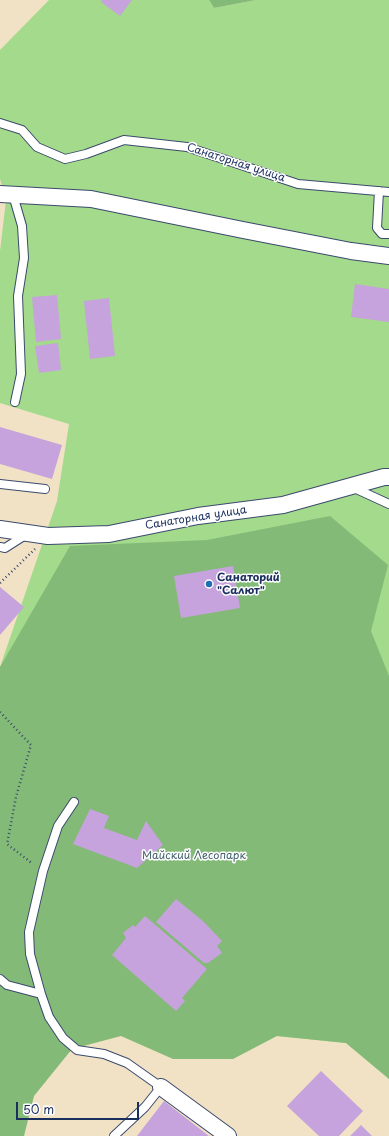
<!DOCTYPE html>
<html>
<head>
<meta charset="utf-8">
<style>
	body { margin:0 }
	#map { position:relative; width:389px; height:1136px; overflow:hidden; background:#f1e2c5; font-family:"Playpen Sans",sans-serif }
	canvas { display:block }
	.scale { position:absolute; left:16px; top:1102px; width:123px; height:18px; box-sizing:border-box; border:2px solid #1b2f5e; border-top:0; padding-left:5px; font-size:12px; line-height:14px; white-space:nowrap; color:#1b2f5e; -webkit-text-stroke:3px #fff; paint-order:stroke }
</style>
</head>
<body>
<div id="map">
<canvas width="389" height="1136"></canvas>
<div class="scale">50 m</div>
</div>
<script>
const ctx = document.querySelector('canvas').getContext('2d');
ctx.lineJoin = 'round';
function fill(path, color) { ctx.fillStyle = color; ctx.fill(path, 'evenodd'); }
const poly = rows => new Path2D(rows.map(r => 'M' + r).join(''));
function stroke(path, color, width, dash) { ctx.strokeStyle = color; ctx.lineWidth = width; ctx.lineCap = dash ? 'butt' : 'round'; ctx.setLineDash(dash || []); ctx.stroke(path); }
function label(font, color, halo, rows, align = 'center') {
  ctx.font = font + ' "Playpen Sans",sans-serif'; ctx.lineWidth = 3; ctx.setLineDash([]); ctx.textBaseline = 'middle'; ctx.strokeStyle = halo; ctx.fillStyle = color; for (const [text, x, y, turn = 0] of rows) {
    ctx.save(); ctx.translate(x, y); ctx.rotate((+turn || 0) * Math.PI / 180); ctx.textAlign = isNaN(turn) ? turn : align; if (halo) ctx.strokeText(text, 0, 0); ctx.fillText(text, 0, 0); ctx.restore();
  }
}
fill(poly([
	[49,0,209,0,214,8,256,0,389,0,389,1079,346,1043,277,1036,0,667,57,501,69,424,0,403,0,251,6,200,0,179,0,50]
]), '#a4da8b');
fill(poly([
	[209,0,256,0,214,8],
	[330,516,388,565,371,631,389,676,389,1079,346,1043,277,1036,233,1059,173,1059,121,1036,72,1049,34,1096,24,1136,0,1136,0,667,70,546,207,540]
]), '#83ba77');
fill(poly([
	[102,0,132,0,120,16,101,2],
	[355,284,389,289,389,322,351,317],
	[57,295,61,339,36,342,32,297],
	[109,298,115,356,90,359,84,301],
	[58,343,61,370,39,373,35,346],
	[0,427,62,445,52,479,0,464],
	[233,566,240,608,181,618,174,576],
	[0,587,24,607,0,635],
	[90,809,109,816,104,828,137,840,146,821,163,845,137,868,73,844],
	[176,899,204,922,222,941,217,946,222,953,208,963,204,963,156,922],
	[145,916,207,969,182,998,185,1001,176,1011,112,955,126,938,123,933,133,925,135,927],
	[321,1071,363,1111,339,1136,319,1136,287,1106],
	[164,1101,209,1136,137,1136],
	[361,1125,372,1136,350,1136]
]), '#c6a3dc');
const lane = poly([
	[0,123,22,130,37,147,65,159,86,154,124,140,187,147,298,184,389,192],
	[379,191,377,228,382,234,389,234],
	[13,195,22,226,24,258,18,296,21,374,15,402],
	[0,484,45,489],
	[352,487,389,504],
	[0,547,5,548,27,534],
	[0,979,7,985,41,994,49,1017,63,1038,77,1050,104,1054,127,1063,161,1087,145,1107,114,1136],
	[41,994,30,954,29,932,43,871,58,826,74,802]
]);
const street = poly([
	[0,194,91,199,243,230,351,251,389,256],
	[0,529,48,536,109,534,198,516,283,505,384,477,389,477],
	[161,1087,228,1136]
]);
stroke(lane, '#3b4a6d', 10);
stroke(street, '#3b4a6d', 18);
stroke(poly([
	[0,583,35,549],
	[0,712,31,745,16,797,7,844,33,864]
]), '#3b4a6d', 2.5, [1, 3]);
stroke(lane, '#fff', 8);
stroke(street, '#fff', 16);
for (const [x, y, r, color] of [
	[209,584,4,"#1f6fb2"]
]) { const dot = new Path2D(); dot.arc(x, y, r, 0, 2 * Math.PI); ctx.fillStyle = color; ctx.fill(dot); stroke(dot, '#fff', 1.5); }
label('11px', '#1b2f5e', '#fff', [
	["Санаторная улица",236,163,18],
	["Санаторная улица",196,518,-9]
]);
label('bold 11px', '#1b2f5e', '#fff', [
	["Санаторий",217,578],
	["\"Салют\"",217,591]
], 'left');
label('11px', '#44626c', '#fff', [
	["Майский Лесопарк",194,856]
]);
</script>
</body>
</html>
